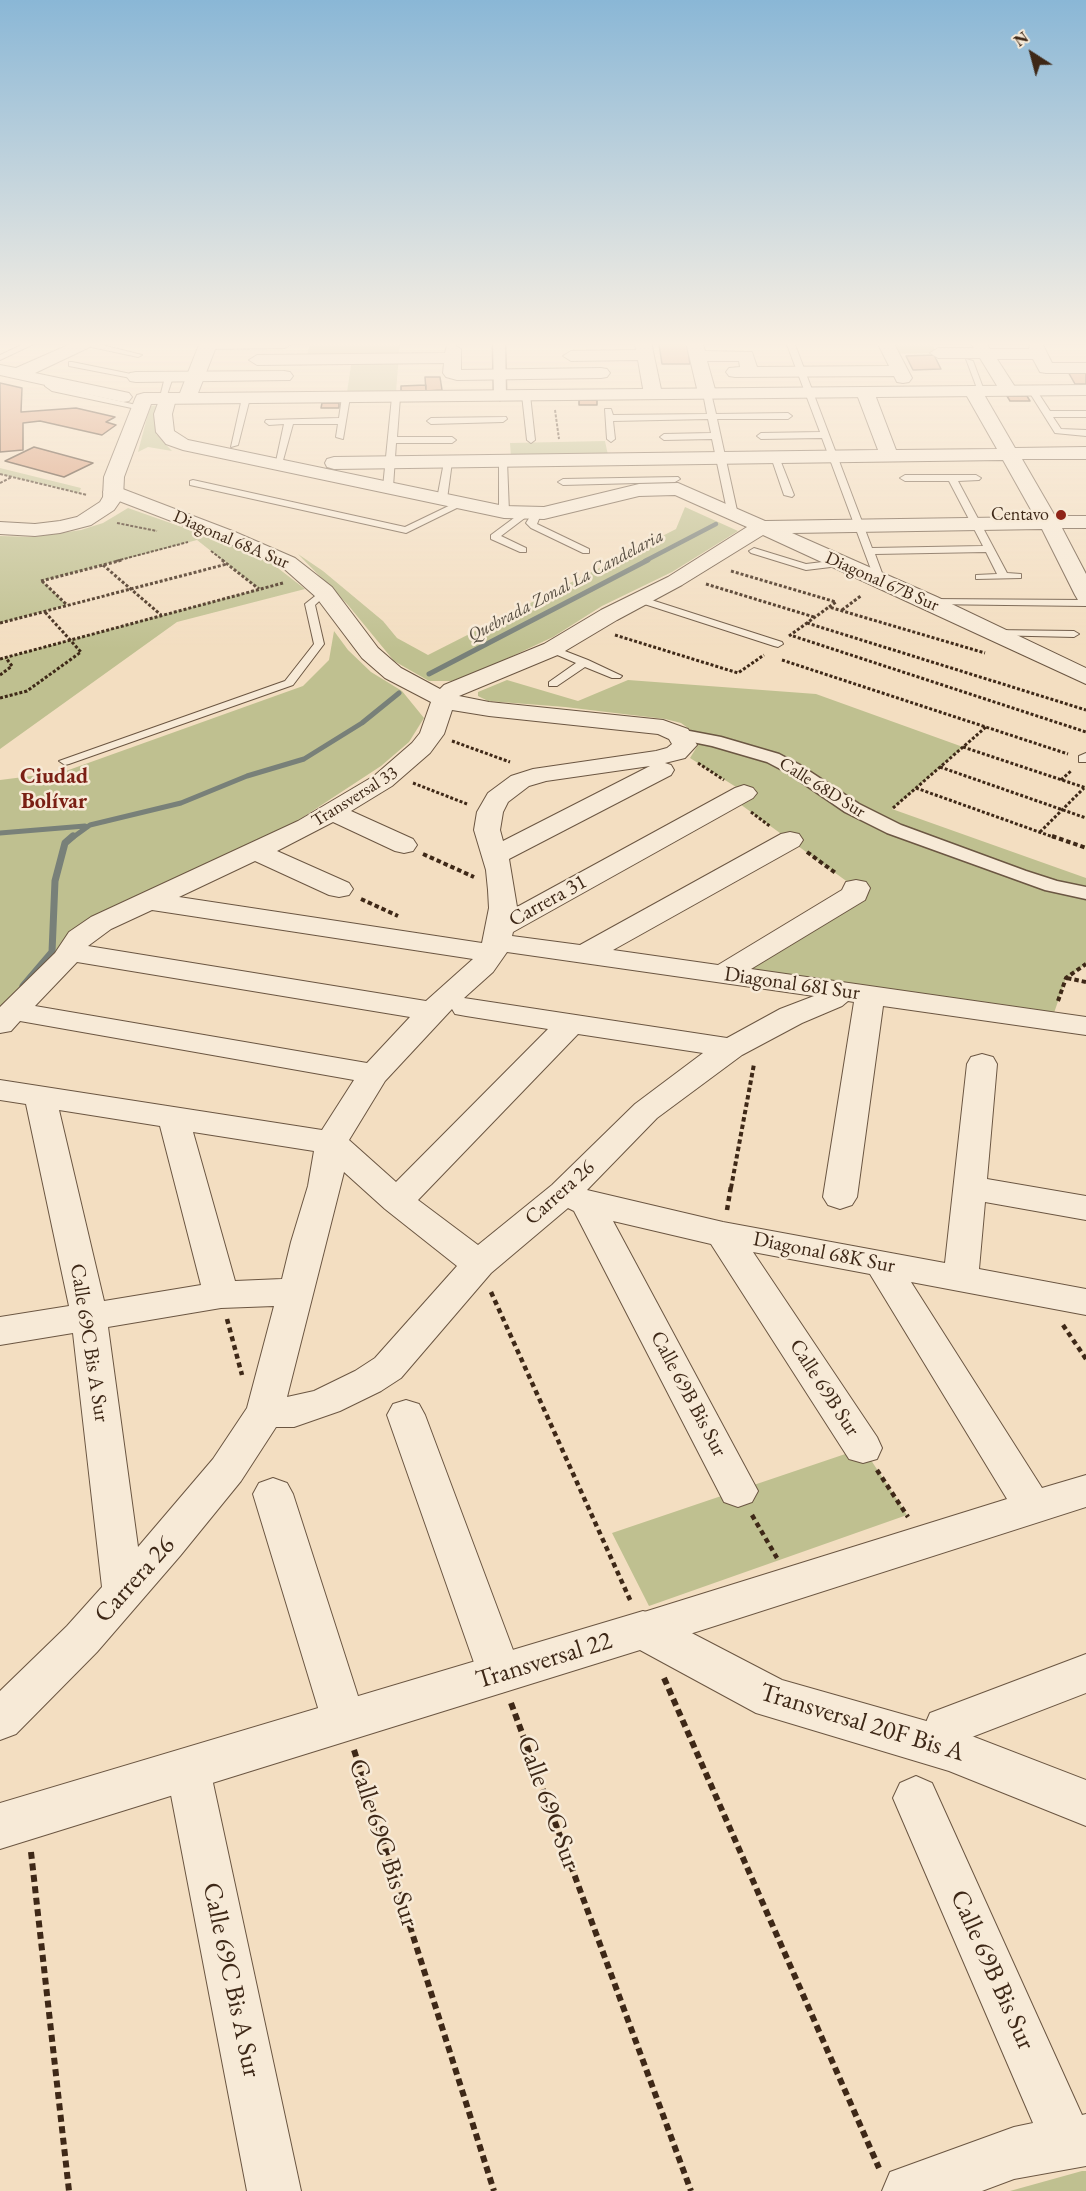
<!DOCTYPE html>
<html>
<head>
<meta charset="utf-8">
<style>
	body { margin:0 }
	#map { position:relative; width:1086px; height:2191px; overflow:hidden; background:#f3dec1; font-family:"EB Garamond",serif }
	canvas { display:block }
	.north { position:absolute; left:1002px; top:24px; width:60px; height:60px; -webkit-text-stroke:4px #f7ead7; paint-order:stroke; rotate:324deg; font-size:16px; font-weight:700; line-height:24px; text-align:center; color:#3e2817 }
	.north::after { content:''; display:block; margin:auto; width:21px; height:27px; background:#3e2817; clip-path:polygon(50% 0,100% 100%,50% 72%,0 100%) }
</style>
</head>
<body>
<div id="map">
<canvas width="1086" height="2191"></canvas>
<div class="north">N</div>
</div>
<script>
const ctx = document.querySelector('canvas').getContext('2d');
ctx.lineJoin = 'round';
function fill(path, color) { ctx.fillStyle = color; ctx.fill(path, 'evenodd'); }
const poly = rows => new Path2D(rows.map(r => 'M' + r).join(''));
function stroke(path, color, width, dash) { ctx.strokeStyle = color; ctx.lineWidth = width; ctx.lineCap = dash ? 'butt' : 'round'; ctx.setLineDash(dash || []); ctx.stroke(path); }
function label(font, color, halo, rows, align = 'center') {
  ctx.font = font + ' "EB Garamond",serif'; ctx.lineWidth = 5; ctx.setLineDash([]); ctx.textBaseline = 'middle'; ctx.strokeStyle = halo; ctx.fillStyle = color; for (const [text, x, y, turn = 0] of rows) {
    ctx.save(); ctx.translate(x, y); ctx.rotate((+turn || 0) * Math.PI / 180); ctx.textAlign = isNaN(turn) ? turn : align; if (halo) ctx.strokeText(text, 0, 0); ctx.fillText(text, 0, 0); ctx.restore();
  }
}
fill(poly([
	[400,342,396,392,347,392,352,359,306,360,310,343],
	[885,342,931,342,937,353,891,354],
	[161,405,156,434,172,451,148,447,138,452,150,406],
	[605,441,608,455,511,457,510,443],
	[0,468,81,488,79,493,0,474],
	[685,507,738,531,672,572,602,606,553,637,489,667,452,681,429,681,394,661,348,605,298,554,323,571,383,621,397,638,428,655,676,529],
	[128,508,261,555,305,589,177,622,0,749,0,659,259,589,197,540,42,581,67,605,0,623,0,536,34,537,81,530,103,523],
	[334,631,348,650,371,672,402,691,424,718,409,742,381,766,288,827,116,909,0,1022,0,780,63,772,303,686,329,660],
	[507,680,578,701,628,680,816,694,963,747,892,809,1086,878,1086,964,1066,978,1054,1013,735,967,856,888,733,799,744,792,690,758,698,745,696,734,681,723,665,719,565,707,488,701,478,696,478,692],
	[863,1448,907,1515,649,1606,612,1533],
	[1082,2171,1086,2171,1086,2191,1010,2191]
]), '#bfc090');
stroke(poly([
	[645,561,716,524]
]), '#788079', 4.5);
stroke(poly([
	[429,674,648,560],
	[0,833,85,826],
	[72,838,90,825,181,803,247,776,304,759,362,723,399,693]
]), '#788079', 5);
stroke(poly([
	[23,986,52,952,55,881,65,843,73,836]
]), '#788079', 7);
const building = poly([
	[659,344,687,344,690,364,662,364,659,344],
	[934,355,941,369,913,370,906,356,934,355],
	[1067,370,1086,370,1086,384,1075,384,1067,370],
	[425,377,440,377,442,390,426,391,425,377],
	[0,383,22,388,21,412,76,408,115,417,106,422,116,425,102,435,40,421,23,423,23,450,0,452,0,383],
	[426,385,426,391,401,391,401,386,426,385],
	[1007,396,1027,396,1030,401,1010,401,1007,396],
	[579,400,597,400,597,405,579,405,579,400],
	[322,403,339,403,339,408,321,408,322,403],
	[34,447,93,463,64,477,5,461,34,447]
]);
fill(building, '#d79875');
stroke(building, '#3e2817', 1.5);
const service = poly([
	[28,342,38,342,0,360,0,355,28,342],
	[82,342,90,342,142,355,138,357,82,345,82,342],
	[786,342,794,342,872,548,983,546,949,481,905,481,900,478,905,475,976,475,981,478,979,480,958,481,1007,573,1021,574,1021,578,976,579,976,575,997,574,986,552,875,554,885,581,876,583,822,438,761,439,757,436,761,433,820,432,786,342],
	[966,359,973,361,985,393,978,391,966,359],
	[72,362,136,375,140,377,136,379,69,366,69,362,72,362],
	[169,375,173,377,167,395,160,397,165,377,169,375],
	[48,378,58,387,145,407,141,410,52,391,45,386,44,380,48,378],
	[1029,388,1035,388,1050,411,1086,411,1086,417,1053,417,1061,429,1086,430,1086,436,1055,433,1028,390,1029,388],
	[707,391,711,393,716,414,788,413,792,416,788,419,717,419,738,515,733,518,728,515,712,439,664,440,660,437,664,434,711,433,708,419,613,421,615,439,611,442,607,439,605,409,611,409,613,415,707,414,703,393,707,391],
	[526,393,530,395,535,440,531,443,527,440,522,395,526,393],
	[346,394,350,397,343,439,336,437,338,424,293,424,282,464,275,466,284,424,269,425,265,422,266,420,339,418,342,397,346,394],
	[396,394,400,397,397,437,452,437,456,440,452,443,396,443,393,487,388,490,383,487,392,397,396,394],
	[246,395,250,398,238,445,231,447,242,398,246,395],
	[506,417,507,419,503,422,431,424,427,421,431,418,506,417],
	[775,454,779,457,794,495,792,497,784,495,771,457,775,454],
	[503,458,507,461,509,512,504,515,499,512,499,461,503,458],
	[448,459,452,462,447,499,442,502,437,499,444,462,448,459],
	[678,477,680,479,675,482,563,485,558,482,563,479,678,477],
	[193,480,405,527,459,501,467,503,406,533,190,485,190,481,193,480],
	[522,512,530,514,501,536,526,548,526,552,520,552,491,539,491,535,522,512],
	[533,512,541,514,537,524,589,549,589,553,583,553,531,528,526,523,533,512],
	[754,548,806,564,839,560,844,563,839,566,806,570,751,553,749,551,754,548],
	[324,589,329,592,315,605,324,644,293,685,69,764,65,765,59,761,285,681,314,644,305,604,324,589],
	[639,596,782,642,783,644,778,647,774,646,635,601,635,597,639,596],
	[930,599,1086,600,1086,606,926,604,925,602,930,599],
	[993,630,1074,631,1079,634,1074,637,989,635,989,631,993,630],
	[552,646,588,660,622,676,620,678,612,678,585,667,557,686,549,686,549,682,576,663,548,651,548,647,552,646],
	[1086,753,1086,762,1079,762,1079,756,1086,753]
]);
const pedestrian = poly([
	[493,342,505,342,506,396,500,400,494,396,493,342],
	[679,729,721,737,779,754,800,765,859,804,901,825,1026,871,1057,881,1086,887,1086,899,1045,890,887,833,845,812,788,773,767,762,712,746,673,738,670,734,673,730,679,729]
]);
const minor = poly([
	[75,342,96,342,94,345,35,373,129,393,132,397,129,401,123,402,0,375,0,365,16,368,75,342],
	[201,342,292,342,293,343,285,348,208,349,202,347,200,344,201,342],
	[635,342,651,342,662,394,659,398,653,399,647,398,644,394,638,360,571,361,563,356,571,351,636,350,635,342],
	[686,342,702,342,705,351,752,352,757,367,889,366,877,342,893,342,912,378,909,382,903,383,897,382,894,376,735,377,729,376,726,372,729,368,740,367,739,361,707,361,716,393,713,397,707,398,701,397,698,393,686,342],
	[970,342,986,342,990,349,1029,349,1030,343,1042,343,1052,363,1086,363,1086,373,1046,373,1040,372,1033,359,997,359,1017,390,1014,394,1002,394,980,358,938,358,930,353,938,348,974,348,970,342],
	[453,344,461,349,461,370,601,368,607,369,610,373,607,377,601,378,457,380,446,377,443,373,444,363,257,365,249,360,257,355,445,353,447,345,453,344],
	[284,371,290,372,293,376,290,380,136,382,130,381,127,377,130,373,136,372,284,371],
	[973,386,979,387,982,391,1015,448,1086,447,1086,459,1022,459,1055,516,1086,516,1086,528,1062,528,1086,574,1086,601,1078,600,1075,595,1042,529,792,533,937,597,1086,668,1086,684,763,535,682,585,617,620,560,654,459,696,489,702,663,720,688,729,697,745,685,758,665,763,671,765,674,770,671,775,509,859,517,907,735,788,744,785,753,788,757,793,753,798,513,932,512,936,580,945,781,834,790,832,799,834,803,840,799,846,613,950,718,965,842,890,846,882,856,880,866,882,870,888,865,900,751,969,1086,1017,1086,1035,883,1006,857,1197,852,1205,840,1209,828,1205,823,1197,854,1002,848,1001,842,1006,802,1023,742,1055,657,1118,587,1190,723,1222,945,1263,967,1064,971,1057,982,1054,993,1057,997,1064,987,1179,1086,1196,1086,1220,985,1202,979,1269,1086,1289,1086,1315,911,1282,1042,1488,1086,1475,1086,1507,643,1649,628,1643,622,1630,628,1617,1007,1499,870,1274,753,1252,877,1437,882,1448,877,1459,863,1463,849,1459,711,1244,613,1221,758,1491,752,1502,738,1507,724,1502,574,1211,568,1208,491,1273,401,1378,381,1391,340,1411,294,1427,276,1427,241,1481,180,1556,97,1652,16,1734,0,1740,0,1691,67,1626,102,1587,73,1333,0,1345,0,1317,69,1306,26,1104,0,1100,0,1080,322,1130,354,1080,20,1021,11,1031,0,1033,0,1007,55,953,69,932,91,917,298,821,374,776,412,743,420,733,431,702,385,678,362,658,316,597,281,566,221,540,106,496,103,492,106,488,113,486,120,488,235,532,295,558,332,587,378,648,401,668,440,689,444,685,544,644,601,610,668,577,747,527,675,495,639,496,544,519,504,518,183,450,166,444,156,432,154,414,161,395,173,395,176,399,172,414,174,431,188,440,504,506,544,507,639,484,678,483,765,521,1035,517,1003,460,334,469,327,467,325,463,327,459,334,457,878,450,856,392,859,388,865,387,871,388,874,392,896,450,997,449,964,391,967,387,973,386],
	[452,710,489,716,658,734,669,739,672,744,667,748,656,751,533,769,511,776,488,793,477,812,474,830,486,870,488,890,489,908,482,943,179,897,255,861,329,895,339,897,349,895,353,889,349,883,277,851,333,822,395,851,404,853,413,851,417,845,413,839,351,811,392,786,430,753,444,734,452,710],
	[650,766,503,841,500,830,503,812,508,802,529,786,546,781,650,766],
	[152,910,473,959,426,1001,88,946,111,929,152,910],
	[507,952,814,996,780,1009,727,1038,464,998,493,972,507,952],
	[77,962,410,1017,367,1063,35,1006,77,962],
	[452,1009,455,1014,466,1016,548,1029,396,1182,349,1140,385,1081,452,1009],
	[578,1034,703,1053,635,1104,552,1185,478,1245,418,1200,578,1034],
	[59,1110,160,1126,201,1285,104,1301,59,1110],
	[193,1132,314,1151,308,1186,291,1242,282,1279,235,1281,193,1132],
	[344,1172,385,1209,457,1266,375,1358,355,1371,314,1391,287,1397,344,1172],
	[274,1306,247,1408,213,1459,138,1547,108,1327,221,1308,274,1306],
	[406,1400,419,1404,425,1415,522,1674,515,1688,500,1693,485,1688,478,1674,387,1415,393,1404,406,1400],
	[273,1478,287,1483,293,1494,366,1721,360,1735,344,1741,328,1735,322,1721,253,1494,259,1483,273,1478],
	[1086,1654,1086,1693,946,1747,930,1741,924,1727,930,1713,1086,1654],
	[188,1748,204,1754,210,1769,301,2191,247,2191,166,1769,172,1754,188,1748],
	[916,1776,932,1783,1082,2115,1086,2114,1086,2166,1014,2179,982,2191,882,2191,890,2172,1014,2127,1033,2123,893,1798,900,1783,916,1776]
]);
const tertiary = poly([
	[200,342,218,342,198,393,1086,385,1086,395,151,404,124,477,123,497,114,510,91,525,60,533,35,536,0,534,0,522,35,524,60,521,77,517,100,502,103,497,104,477,135,399,137,395,144,393,180,393,200,342],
	[643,1611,659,1616,782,1680,951,1728,1086,1780,1086,1826,949,1771,756,1713,640,1650,0,1849,0,1803,643,1611]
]);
stroke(service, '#6b5642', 2);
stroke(pedestrian, '#6b5642', 3);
stroke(minor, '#6b5642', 2);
stroke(tertiary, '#6b5642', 2);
stroke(poly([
	[555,410,559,439],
	[0,474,87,495],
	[0,483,12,477],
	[117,523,157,531],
	[211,551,224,561],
	[116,561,188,542]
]), '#3e2817', 2, [3, 1.5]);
stroke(poly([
	[222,560,259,589],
	[103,565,161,615],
	[731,571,836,602,829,607,985,653],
	[41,581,122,560],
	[42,581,67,605],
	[706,584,814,617],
	[842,610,862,595],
	[0,623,227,564],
	[807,623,1086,710],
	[615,635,738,673,764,655],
	[789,636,829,607],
	[793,636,1086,732],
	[0,659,283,583],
	[782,660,1068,754],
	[0,675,12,666,6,658],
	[0,698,27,691,81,652,44,611],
	[452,741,510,762],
	[963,747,1086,788],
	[698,763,724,780],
	[940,767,1086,818],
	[1061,780,1072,770],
	[413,783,467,804],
	[916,788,1056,838],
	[893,808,986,727],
	[751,812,771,827],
	[1040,832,1084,788]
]), '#3e2817', 3, [3, 2]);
stroke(poly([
	[1052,836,1086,848],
	[807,852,837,874],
	[423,854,474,877],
	[361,899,398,916],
	[1067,978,1086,982],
	[1058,1001,1066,978,1086,964],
	[731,1188,754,1064]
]), '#3e2817', 4, [4.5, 3]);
stroke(poly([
	[727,1210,731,1186],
	[491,1292,631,1602],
	[227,1319,242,1375],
	[1063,1325,1086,1359],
	[877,1470,908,1517],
	[752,1515,777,1558]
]), '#3e2817', 4.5, [5, 4]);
stroke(poly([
	[664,1678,879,2168],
	[511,1703,691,2191],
	[354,1750,494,2191],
	[31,1852,69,2191]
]), '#3e2817', 6, [7, 4.5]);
fill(service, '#f7ead7');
fill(pedestrian, '#f7ead7');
fill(minor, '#f7ead7');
fill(tertiary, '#f7ead7');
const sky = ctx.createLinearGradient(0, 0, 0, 649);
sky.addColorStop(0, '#8ab7d6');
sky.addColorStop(0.53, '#faf0e3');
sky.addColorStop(1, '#faf0e300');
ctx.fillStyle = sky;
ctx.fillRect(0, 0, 1086, 649);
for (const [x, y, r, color] of [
	[1061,515,6,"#8f2418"]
]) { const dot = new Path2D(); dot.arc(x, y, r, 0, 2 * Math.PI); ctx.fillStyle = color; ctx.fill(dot); stroke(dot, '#f7ead7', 2); }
label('18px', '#3e2817', '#f7ead7', [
	["Centavo",1049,515]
], 'right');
label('18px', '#3e2817', '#f7ead7', [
	["Diagonal 68A Sur",231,540,23],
	["Diagonal 67B Sur",882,582,24],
	["Calle 68D Sur",822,788,32],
	["Transversal 33",355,797,-32]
]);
label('italic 18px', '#564d40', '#f7ead7', [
	["Quebrada Zonal La Candelaria",566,586,-28]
]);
label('21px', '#3e2817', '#f7ead7', [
	["Carrera 31",548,901,-29],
	["Diagonal 68I Sur",792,984,8],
	["Carrera 26",560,1193,-42],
	["Diagonal 68K Sur",824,1253,11],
	["Calle 69C Bis A Sur",89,1343,81],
	["Calle 69B Sur",824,1388,57],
	["Calle 69B Bis Sur",688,1394,62]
]);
label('bold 22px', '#7a1f14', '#f7ead7', [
	["Ciudad",54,777],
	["Bolívar",54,802]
]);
label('26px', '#3e2817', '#f7ead7', [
	["Carrera 26",135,1580,-48],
	["Transversal 22",544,1661,-17],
	["Transversal 20F Bis A",862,1723,17],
	["Calle 69C Sur",548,1803,70],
	["Calle 69C Bis Sur",383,1843,72],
	["Calle 69B Bis Sur",992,1970,66],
	["Calle 69C Bis A Sur",231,1980,78]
]);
</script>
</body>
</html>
